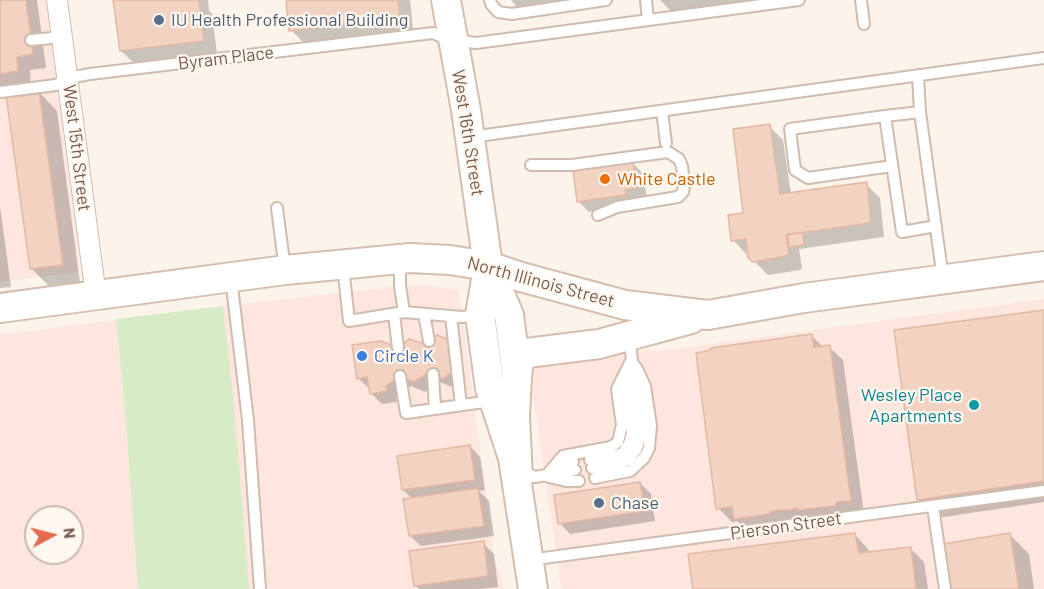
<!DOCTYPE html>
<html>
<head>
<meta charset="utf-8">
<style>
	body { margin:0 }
	#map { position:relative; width:1044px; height:589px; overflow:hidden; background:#fcf4ea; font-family:Barlow,sans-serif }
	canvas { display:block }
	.north { position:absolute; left:24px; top:505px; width:60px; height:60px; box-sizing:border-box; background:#fff8f0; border:2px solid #c9b9af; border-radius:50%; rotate:83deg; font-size:16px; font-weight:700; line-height:24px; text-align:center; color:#785a4d }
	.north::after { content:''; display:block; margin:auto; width:21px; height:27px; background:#e46b51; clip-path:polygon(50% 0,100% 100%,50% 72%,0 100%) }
</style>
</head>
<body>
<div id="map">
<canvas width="1044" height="589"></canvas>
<div class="north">N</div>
</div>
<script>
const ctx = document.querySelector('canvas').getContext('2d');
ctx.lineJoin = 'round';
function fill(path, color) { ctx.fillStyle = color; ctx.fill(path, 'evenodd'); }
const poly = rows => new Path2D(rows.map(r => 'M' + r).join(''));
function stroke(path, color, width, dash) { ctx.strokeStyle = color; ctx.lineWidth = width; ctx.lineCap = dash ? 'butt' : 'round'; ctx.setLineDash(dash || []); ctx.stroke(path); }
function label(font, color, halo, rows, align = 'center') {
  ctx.font = font + ' Barlow,sans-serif'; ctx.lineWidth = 4.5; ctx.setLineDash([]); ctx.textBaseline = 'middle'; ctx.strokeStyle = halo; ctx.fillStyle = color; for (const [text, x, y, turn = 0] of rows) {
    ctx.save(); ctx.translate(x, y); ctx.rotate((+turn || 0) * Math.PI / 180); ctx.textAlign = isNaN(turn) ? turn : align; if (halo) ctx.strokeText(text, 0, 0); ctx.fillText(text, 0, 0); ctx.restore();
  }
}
fill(poly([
	[0,0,46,0,79,261,78,272,0,282],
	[412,285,459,289,494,555,504,589,0,589,0,335,223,306],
	[36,517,72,517,72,553,36,553],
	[1044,299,1044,589,561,589,529,366,648,350,659,351]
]), '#fce6de');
fill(poly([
	[223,306,233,396,249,589,138,589,125,410,116,319]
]), '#d7ebc7');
fill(poly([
	[0,0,37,0,46,68,30,70,31,85,0,89],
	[115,0,208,0,209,10,212,14,217,54,135,64,121,51],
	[287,0,410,0,413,30,305,44,291,30],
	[511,0,592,0,522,13],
	[660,0,777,0,674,14],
	[39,92,57,111,80,283,50,287,31,268],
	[769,126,783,140,791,194,866,184,880,198,884,237,799,249,802,268,800,270,768,275,750,257,749,254,746,254,733,240,745,214],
	[633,163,643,174,647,199,636,205,589,212,578,201],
	[0,206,11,287,0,288],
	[1044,311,1044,502,937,518,918,499],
	[812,336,823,347,829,347,843,360,864,514,749,532,737,521,732,522,718,508],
	[450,342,461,353,465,380,454,388,440,382,425,392,411,386,396,397,397,402,382,404,371,393,370,389,358,378,398,350],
	[470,446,480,457,485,490,479,491,489,501,494,536,421,546,410,536,413,499,403,490],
	[640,483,651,494,655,521,570,534,560,523],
	[855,535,868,549,869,554,910,548,924,562,928,589,694,589],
	[1010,535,1029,554,1034,589,952,589],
	[483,543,494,554,498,587,479,589,419,589,415,585]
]), '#0003');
const building = poly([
	[0,0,26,0,33,54,17,57,18,71,0,74,0,0],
	[113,0,199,0,204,41,120,51,113,0],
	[286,0,398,0,400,17,289,31,286,0],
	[39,91,63,265,30,269,6,95,39,91],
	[770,124,780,194,867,182,871,223,786,235,789,254,786,256,753,262,748,258,746,239,731,241,728,215,743,213,733,129,770,124],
	[633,162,637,188,625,190,626,195,577,202,573,170,633,162],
	[796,233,803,233,804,245,789,247,788,234,796,233],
	[1044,310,1044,481,917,500,894,330,1044,310],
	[812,334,814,347,830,345,851,501,837,502,835,506,799,510,796,508,790,510,778,510,770,512,770,514,734,519,732,507,716,509,696,353,711,350,711,348,812,334],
	[437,335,451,341,455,369,443,379,429,372,414,382,400,376,386,386,387,391,370,394,367,377,357,379,352,345,381,341,398,348,409,339,424,344,437,335],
	[470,445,475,480,402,490,397,456,470,445],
	[640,482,645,511,558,524,554,495,640,482],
	[478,488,484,526,409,536,403,499,478,488],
	[855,533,859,553,911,547,916,589,693,589,688,554,855,533],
	[1010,533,1019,589,951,589,943,544,1010,533],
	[484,541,488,576,414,586,409,551,484,541]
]);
fill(building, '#f2d2c1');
stroke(building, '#e4b8a2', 1.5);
const lane = poly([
	[490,0,491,4,498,12,512,14,606,0],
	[646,0,648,20],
	[861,0,864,24],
	[31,40,62,37],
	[918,75,920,112,885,116,902,232,936,226],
	[0,92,56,85,68,78,90,74,433,33,446,39,476,43,799,0],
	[662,111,666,143],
	[920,112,943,279],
	[885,116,790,129,795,170,808,178,892,166],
	[471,137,1044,58],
	[531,165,572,165,668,152,679,159,682,166,684,186,683,192,678,197,617,207,598,215],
	[277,208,285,270],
	[400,259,400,286,404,312],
	[343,266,349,321,404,312,462,317,479,315],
	[231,278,248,420,260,589],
	[394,314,398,348],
	[424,314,429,341],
	[451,316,461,405],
	[433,374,435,409],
	[400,376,406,413,491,401],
	[590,460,612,457,623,453,629,444,632,433,627,388,630,370],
	[523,467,530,475,535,477,575,470],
	[592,468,617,465,629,459,636,450,641,437,641,424,629,338],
	[554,471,565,464,573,462],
	[546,476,563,456,611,447,618,442,622,425,617,389,632,359],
	[549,477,566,481,579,481],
	[595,478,630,471,644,458,649,448,651,426,645,386,636,367],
	[933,507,945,589],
	[529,560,1044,491]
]);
const street = poly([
	[57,0,96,296]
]);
const secondary = poly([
	[446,0,466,110,488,266,509,315,517,377,515,416,518,480],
	[488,268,480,315,490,388,513,458,533,589],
	[0,308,285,270,410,258,450,260,488,266,521,277,625,305,708,315,804,298,1044,266],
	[517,377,519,360,527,353,599,344,691,319]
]);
stroke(lane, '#cfbcaf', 14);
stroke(street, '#cfbcaf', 22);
stroke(secondary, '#d5beaf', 32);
stroke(lane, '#fff', 10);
stroke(street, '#fff', 20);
stroke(secondary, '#fff', 28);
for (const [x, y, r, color] of [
	[159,20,6,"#5c6f8a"],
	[605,179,6,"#e8710a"],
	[362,356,6,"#3f7fe0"],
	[974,405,6,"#0f9aa8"],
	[599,503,6,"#5c6f8a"]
]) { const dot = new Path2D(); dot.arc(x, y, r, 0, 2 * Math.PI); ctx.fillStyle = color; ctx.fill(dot); stroke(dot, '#fff8f0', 2); }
label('18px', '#4e5e75', '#fff8f0', [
	["IU Health Professional Building",171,20],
	["Chase",611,503]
], 'left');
label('18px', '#785a4d', '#fff8f0', [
	["Byram Place",226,58,-7],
	["West 16th Street",468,133,81],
	["West 15th Street",77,148,83],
	["North Illinois Street",541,282,15],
	["Pierson Street",786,526,-8]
]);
label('18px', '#c56008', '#fff8f0', [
	["White Castle",617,179]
], 'left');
label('18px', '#366cbe', '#fff8f0', [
	["Circle K",374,356]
], 'left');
label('18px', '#0d838f', '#fff8f0', [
	["Wesley Place",962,395],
	["Apartments",962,416]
], 'right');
</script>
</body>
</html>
